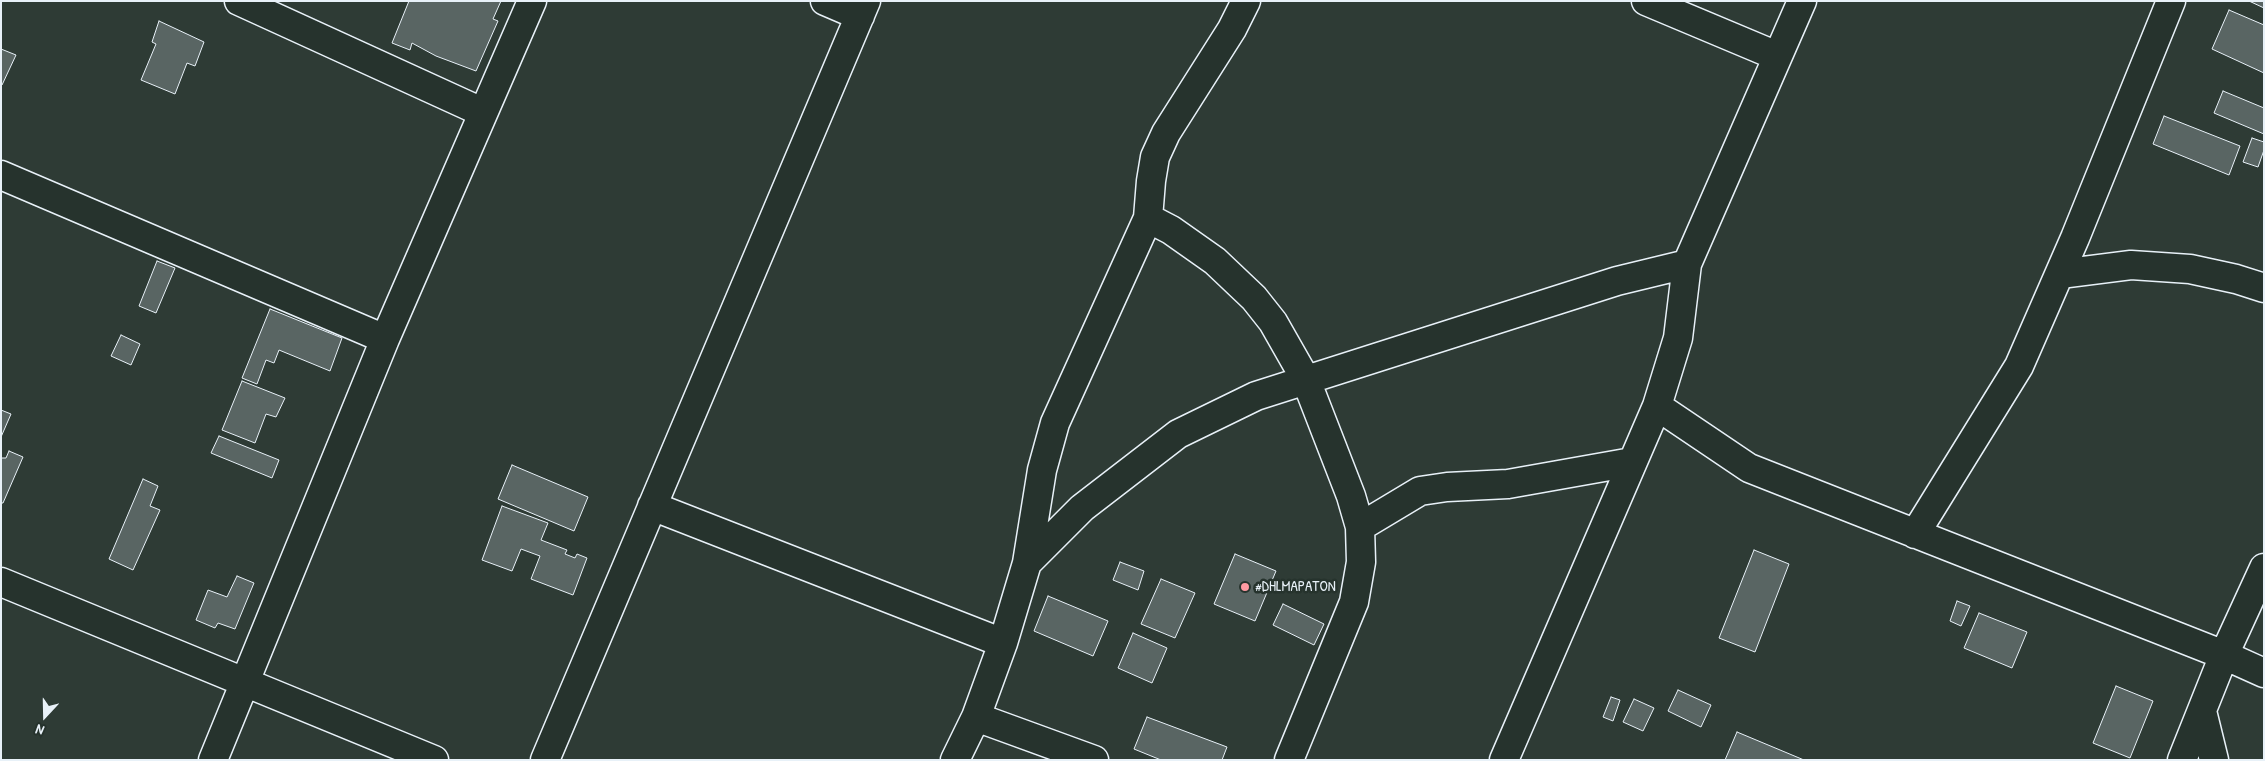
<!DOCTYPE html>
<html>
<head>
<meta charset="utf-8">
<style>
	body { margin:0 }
	#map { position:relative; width:2265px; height:761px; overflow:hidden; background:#2e3b35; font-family:"Patrick Hand",sans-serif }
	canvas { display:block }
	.frame { position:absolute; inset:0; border:2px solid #e8f1f8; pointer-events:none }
	.north { position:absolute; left:20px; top:691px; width:50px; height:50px; -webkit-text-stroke:4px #26332d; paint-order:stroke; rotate:201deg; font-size:14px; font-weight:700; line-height:20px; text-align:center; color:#e8f1f8 }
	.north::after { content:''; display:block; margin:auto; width:18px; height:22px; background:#e8f1f8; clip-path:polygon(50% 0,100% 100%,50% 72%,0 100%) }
</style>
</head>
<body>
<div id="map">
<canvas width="2265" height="761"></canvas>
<div class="frame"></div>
<div class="north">N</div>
</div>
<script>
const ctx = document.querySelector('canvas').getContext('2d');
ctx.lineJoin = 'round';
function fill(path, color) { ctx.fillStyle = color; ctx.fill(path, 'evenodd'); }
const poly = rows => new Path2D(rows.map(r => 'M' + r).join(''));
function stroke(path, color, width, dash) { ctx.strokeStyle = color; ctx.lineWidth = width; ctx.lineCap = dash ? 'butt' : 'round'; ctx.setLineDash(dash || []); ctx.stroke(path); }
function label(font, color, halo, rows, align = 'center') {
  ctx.font = font + ' "Patrick Hand",sans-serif'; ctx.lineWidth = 5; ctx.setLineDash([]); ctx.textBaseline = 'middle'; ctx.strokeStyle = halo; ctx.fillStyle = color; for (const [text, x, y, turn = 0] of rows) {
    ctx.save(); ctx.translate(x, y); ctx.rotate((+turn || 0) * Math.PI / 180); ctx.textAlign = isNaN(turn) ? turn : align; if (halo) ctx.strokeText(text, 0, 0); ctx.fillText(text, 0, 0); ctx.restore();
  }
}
const building = poly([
	[409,1,501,1,493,19,498,21,476,71,436,56,412,43,410,50,392,43,409,1],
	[2249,1,2264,1,2264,8,2249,1],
	[2229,10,2264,25,2264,73,2212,49,2229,10],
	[159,21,204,42,195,66,187,63,175,94,141,80,156,44,152,42,159,21],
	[1,49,16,55,2,85,1,85,1,49],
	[2223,91,2264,108,2264,134,2214,113,2223,91],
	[2164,116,2240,146,2229,175,2153,144,2164,116],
	[2252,138,2264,142,2264,150,2258,167,2243,162,2252,138],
	[157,261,175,268,156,313,139,306,157,261],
	[270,309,342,338,330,371,279,350,274,363,266,360,257,384,242,378,270,309],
	[121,335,140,344,131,365,111,356,121,335],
	[242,381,285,398,276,417,266,414,255,443,222,430,242,381],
	[1,410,11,414,1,437,1,410],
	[219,436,279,460,272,478,211,453,219,436],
	[9,451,23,457,3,503,1,503,1,458,6,458,9,451],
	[512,465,588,497,574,531,498,499,512,465],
	[143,479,158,486,150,506,160,510,133,570,109,559,143,479],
	[502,506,548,523,541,540,567,550,565,554,575,558,577,554,587,558,573,595,531,579,540,556,521,549,512,571,482,560,502,506],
	[1754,550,1789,564,1755,652,1719,638,1754,550],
	[1235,554,1276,571,1255,621,1214,604,1235,554],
	[1120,562,1144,571,1138,590,1113,580,1120,562],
	[237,576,254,583,235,629,218,623,215,628,196,620,208,590,227,597,237,576],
	[1161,579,1195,593,1175,638,1141,624,1161,579],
	[1048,596,1108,621,1093,656,1034,631,1048,596],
	[1957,601,1970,606,1961,626,1950,621,1957,601],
	[1283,604,1324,624,1314,645,1273,625,1283,604],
	[1979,613,2027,632,2012,668,1964,648,1979,613],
	[1133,633,1167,648,1152,683,1118,668,1133,633],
	[2116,686,2153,701,2130,758,2093,743,2116,686],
	[1678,690,1711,705,1701,727,1668,711,1678,690],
	[1611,697,1620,700,1613,721,1603,717,1611,697],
	[1634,699,1654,708,1643,731,1623,722,1634,699],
	[1147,717,1227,747,1222,760,1161,760,1134,749,1147,717],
	[1737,732,1804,760,1725,760,1737,732]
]);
fill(building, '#596563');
stroke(building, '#e8f1f8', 1);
const minor = poly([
	[239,1,482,112],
	[825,1,860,16],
	[1246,1,1232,29,1166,133,1155,157,1151,181,1148,218,1171,230,1215,261,1254,298,1273,322,1306,380,1351,496,1360,527,1361,562,1354,602,1289,760],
	[1646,1,1777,56],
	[1802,1,1687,264,1678,338,1657,406,1749,468,2224,655,2264,673],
	[1,175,385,339],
	[2060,274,2131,265,2190,269,2236,279,2264,288],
	[652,506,1003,643],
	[1360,527,1420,491,1447,487,1508,484,1632,462],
	[1915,534,2019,366,2075,238,2171,1],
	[1027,563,1042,470,1055,423,1148,218],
	[1,582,434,760],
	[2202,711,2214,760],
	[976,717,1003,643,1027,563,1082,508,1178,434,1256,396,1617,281,1687,264],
	[213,760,385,339,532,1],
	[545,760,866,1],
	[955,760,976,717,1094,760],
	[1504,760,1657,406],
	[2182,760,2224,655,2264,568]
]);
stroke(minor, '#e8f1f8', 31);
stroke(minor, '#26332d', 28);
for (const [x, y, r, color] of [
	[1245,587,5,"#ff9aa2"]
]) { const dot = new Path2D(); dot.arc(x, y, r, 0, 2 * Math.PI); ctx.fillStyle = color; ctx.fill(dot); stroke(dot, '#26332d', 2); }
label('15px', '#e8f1f8', '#26332d', [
	["#DHLMAPATON",1255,587]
], 'left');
</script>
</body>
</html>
